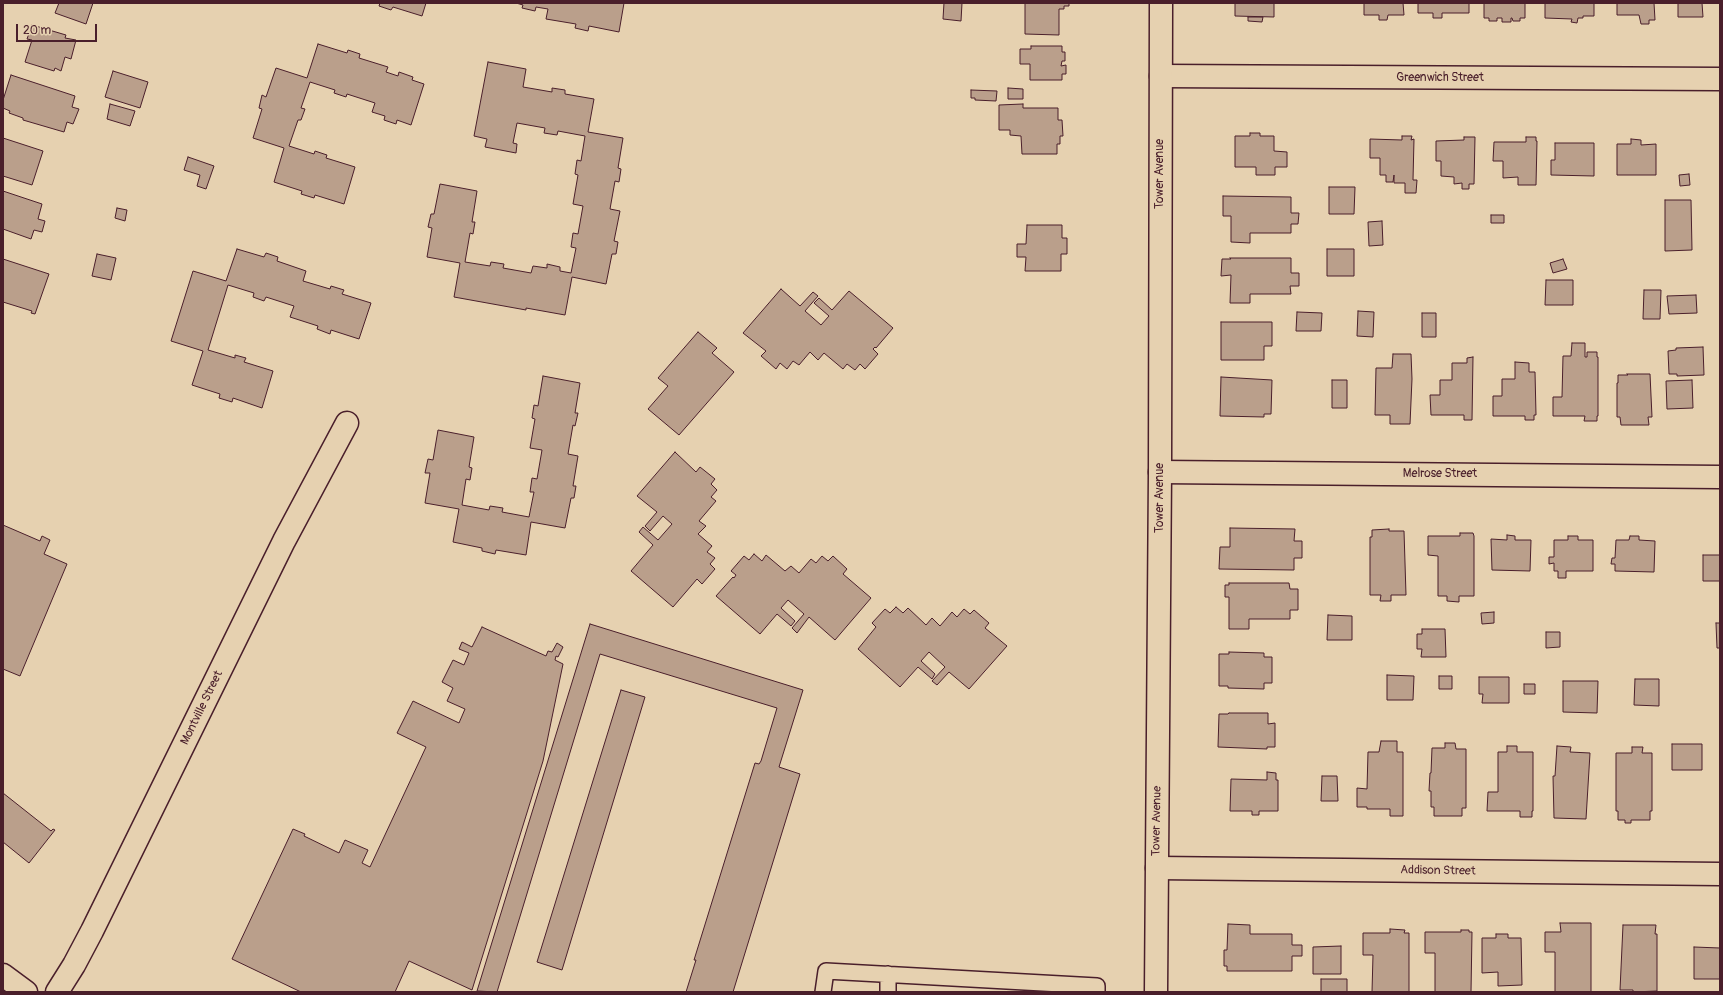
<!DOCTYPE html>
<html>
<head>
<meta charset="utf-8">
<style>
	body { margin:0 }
	#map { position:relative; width:1723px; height:995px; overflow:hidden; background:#e6d1b0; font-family:Pangolin,sans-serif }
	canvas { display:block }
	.frame { position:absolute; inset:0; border:4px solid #4a1f2b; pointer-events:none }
	.scale { position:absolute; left:16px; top:24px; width:81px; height:18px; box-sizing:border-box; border:2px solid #4a1f2b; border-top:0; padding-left:5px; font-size:12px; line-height:14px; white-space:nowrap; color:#4a1f2b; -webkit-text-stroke:3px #e6d1b0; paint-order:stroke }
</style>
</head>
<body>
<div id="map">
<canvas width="1723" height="995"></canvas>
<div class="frame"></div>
<div class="scale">20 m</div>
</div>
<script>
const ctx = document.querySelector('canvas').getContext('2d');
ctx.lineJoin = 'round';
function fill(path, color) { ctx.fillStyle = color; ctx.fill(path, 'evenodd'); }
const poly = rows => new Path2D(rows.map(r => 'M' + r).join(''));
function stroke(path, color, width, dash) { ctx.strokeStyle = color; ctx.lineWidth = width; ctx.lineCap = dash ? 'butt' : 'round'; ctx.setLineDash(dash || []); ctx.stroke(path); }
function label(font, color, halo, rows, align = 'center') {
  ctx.font = font + ' Pangolin,sans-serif'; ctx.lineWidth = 4; ctx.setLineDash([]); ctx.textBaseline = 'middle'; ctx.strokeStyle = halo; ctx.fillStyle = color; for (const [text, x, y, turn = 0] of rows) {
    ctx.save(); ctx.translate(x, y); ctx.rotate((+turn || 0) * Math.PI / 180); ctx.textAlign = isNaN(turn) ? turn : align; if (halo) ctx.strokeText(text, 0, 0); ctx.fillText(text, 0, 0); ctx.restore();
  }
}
const building = poly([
	[59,3,93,3,86,24,55,13,59,3],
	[380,3,426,3,422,16,393,7,391,10,379,6,380,3],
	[516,3,624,3,619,32,589,26,588,31,575,28,576,24,546,19,548,9,536,7,535,11,522,8,523,5,516,3],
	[944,3,962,3,961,21,943,19,944,3],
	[1025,3,1069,3,1069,6,1064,6,1064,9,1059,9,1059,35,1025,34,1025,3],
	[1235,3,1274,3,1274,17,1235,16,1235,3],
	[1364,3,1403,3,1404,15,1388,15,1387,20,1379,20,1379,15,1364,15,1364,3],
	[1418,3,1469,3,1469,13,1442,13,1442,18,1433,18,1433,13,1418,13,1418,3],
	[1484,3,1525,3,1525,18,1520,18,1520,21,1513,21,1512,18,1511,18,1511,22,1502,22,1502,18,1497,18,1497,21,1489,21,1489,18,1484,18,1484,3],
	[1545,3,1594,3,1594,16,1583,16,1583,18,1578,18,1577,23,1571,22,1572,19,1545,18,1545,3],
	[1617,3,1654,3,1655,20,1649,20,1649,24,1641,24,1639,15,1617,15,1617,3],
	[1678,3,1702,3,1703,17,1678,17,1678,3],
	[1248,17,1263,17,1262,22,1248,21,1248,17],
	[32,25,66,35,65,38,76,40,71,59,65,57,61,71,55,68,54,71,25,62,32,40,27,39,32,25],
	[318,44,347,53,348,50,360,54,359,58,388,67,386,72,398,76,399,72,413,77,412,80,424,84,411,125,397,120,396,124,384,120,385,116,372,112,375,103,347,94,346,97,334,93,335,90,310,82,301,108,305,109,301,120,298,120,289,146,314,154,315,151,327,155,326,158,355,167,344,204,315,195,314,198,301,194,302,191,274,182,284,148,253,138,262,109,259,108,262,95,266,97,276,68,307,78,318,44],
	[1031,46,1062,46,1062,52,1065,52,1065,61,1062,61,1061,66,1066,65,1066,74,1062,74,1062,80,1030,80,1030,64,1020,64,1020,49,1031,49,1031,46],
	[488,62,526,69,523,87,552,92,552,88,565,90,565,94,594,99,588,132,623,138,618,168,621,169,619,182,615,181,610,209,620,211,614,241,618,242,616,254,612,254,606,284,572,277,565,315,526,308,526,310,454,297,460,263,427,257,432,228,428,227,431,214,434,214,440,184,477,191,472,222,475,222,473,234,470,233,465,262,490,266,491,262,504,264,503,268,531,273,533,266,547,268,547,264,560,267,560,271,571,273,576,248,571,247,573,233,578,234,583,206,573,204,578,175,575,174,577,160,581,161,585,136,558,131,557,135,544,133,545,128,517,123,513,143,517,144,516,153,485,147,487,139,474,136,488,62],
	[113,71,148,82,140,108,105,97,113,71],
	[11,75,75,96,72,107,79,109,73,124,67,122,64,132,23,120,23,118,9,113,10,111,3,108,3,100,11,75],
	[1008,88,1023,89,1023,99,1008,99,1008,88],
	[971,90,997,91,996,101,975,100,975,98,971,98,971,90],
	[110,104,135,111,130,126,107,119,110,104],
	[1023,104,1023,108,1058,108,1058,120,1062,120,1063,136,1060,136,1060,144,1057,144,1057,154,1022,154,1021,136,1010,135,1010,130,999,130,999,105,1023,104],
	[1250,133,1260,133,1260,136,1274,136,1274,151,1287,152,1287,167,1275,167,1275,175,1256,175,1256,167,1235,167,1235,136,1250,136,1250,133],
	[1402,136,1412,136,1411,140,1414,139,1413,180,1417,180,1416,193,1405,193,1405,183,1394,183,1394,175,1393,182,1386,182,1386,175,1380,175,1380,158,1370,158,1370,139,1402,140,1402,136],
	[1464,137,1475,137,1474,184,1469,184,1469,189,1462,189,1462,183,1454,184,1454,177,1441,176,1441,161,1436,161,1436,141,1464,140,1464,137],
	[1526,137,1536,137,1536,141,1537,141,1536,185,1518,185,1518,177,1503,178,1503,161,1493,161,1494,142,1526,142,1526,137],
	[3,138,43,151,32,185,3,176,3,138],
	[1631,139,1641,140,1641,145,1656,144,1656,175,1617,175,1617,144,1631,144,1631,139],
	[1555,143,1594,143,1594,176,1551,175,1551,160,1555,160,1555,143],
	[188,157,214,166,206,189,197,186,200,175,184,170,188,157],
	[1689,174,1690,185,1680,186,1679,175,1689,174],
	[1329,187,1355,187,1354,214,1329,214,1329,187],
	[3,191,42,204,38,219,45,221,42,232,34,230,31,239,3,229,3,191],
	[1223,196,1291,197,1291,213,1299,213,1298,224,1291,224,1291,233,1250,233,1250,243,1231,242,1231,216,1223,216,1223,196],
	[1665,200,1691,200,1692,250,1665,251,1665,200],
	[117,208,127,210,125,221,115,218,117,208],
	[1491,215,1504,215,1504,223,1491,223,1491,215],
	[1382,221,1383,245,1369,246,1368,222,1382,221],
	[1027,225,1062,225,1062,238,1067,238,1067,254,1061,254,1061,271,1025,271,1026,257,1017,257,1017,244,1026,244,1027,225],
	[237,249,264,257,266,253,278,257,277,261,306,271,303,281,330,289,331,286,344,290,342,294,371,303,359,339,331,330,330,334,317,329,318,326,290,317,294,306,266,297,264,301,253,297,254,293,228,285,208,350,235,358,235,355,246,358,244,362,273,371,262,408,233,398,232,402,219,398,220,394,192,385,203,351,171,341,193,271,226,281,237,249],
	[1327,249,1354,249,1354,276,1327,276,1327,249],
	[97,254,116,258,111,280,92,276,97,254],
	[1230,258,1291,258,1291,273,1299,273,1299,286,1290,286,1291,294,1250,294,1250,303,1230,303,1231,275,1221,276,1222,259,1231,259,1230,258],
	[3,259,49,274,35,314,31,313,32,311,3,302,3,259],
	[1563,259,1567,269,1553,273,1550,263,1563,259],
	[1546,280,1573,280,1573,305,1545,305,1546,280],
	[781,289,800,306,813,292,818,296,805,311,821,325,829,316,814,303,819,298,832,310,849,291,893,328,876,348,875,347,873,349,878,354,865,369,860,364,855,370,847,364,843,369,824,353,818,360,810,352,799,365,793,361,787,369,780,363,776,369,761,356,766,351,743,333,781,289],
	[1644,290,1661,290,1660,319,1643,319,1644,290],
	[1696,295,1697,313,1669,314,1667,296,1696,295],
	[1358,311,1374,312,1373,337,1357,336,1358,311],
	[1297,312,1322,313,1321,331,1296,331,1297,312],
	[1422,313,1436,313,1436,337,1422,337,1422,313],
	[1221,322,1272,322,1272,346,1264,346,1264,360,1221,360,1221,322],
	[698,332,717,348,712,353,734,372,679,435,648,409,668,386,658,378,698,332],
	[1572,343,1585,343,1585,357,1587,357,1587,352,1597,352,1597,357,1598,357,1598,416,1597,416,1597,421,1584,421,1585,416,1553,416,1553,397,1562,397,1563,356,1571,356,1572,343],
	[1703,347,1704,375,1677,376,1677,374,1669,374,1668,351,1676,350,1676,348,1703,347],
	[1393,354,1411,354,1412,379,1410,424,1390,424,1390,415,1375,415,1376,368,1392,368,1393,354],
	[1473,357,1472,420,1464,420,1464,415,1431,415,1430,395,1440,395,1440,380,1452,380,1452,363,1467,363,1467,358,1473,357],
	[1515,362,1529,363,1529,372,1535,372,1536,415,1534,415,1534,420,1525,420,1525,416,1493,416,1493,396,1502,396,1502,379,1515,379,1515,362],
	[1627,374,1650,374,1652,417,1648,417,1649,425,1621,425,1620,417,1617,417,1617,383,1618,383,1618,375,1628,375,1627,374],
	[543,376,580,383,575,413,578,413,575,426,573,425,568,454,578,456,573,486,576,486,574,498,571,498,565,528,531,522,526,555,496,550,495,554,482,551,482,548,453,542,459,509,425,503,430,473,425,473,428,459,433,460,438,430,474,437,469,467,472,468,470,480,466,479,462,505,489,510,490,506,503,508,502,512,529,517,534,492,530,492,532,478,537,479,542,450,530,448,535,419,532,418,534,405,538,406,543,376],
	[1221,377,1272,380,1271,414,1264,414,1264,417,1220,416,1221,377],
	[1332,380,1347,380,1347,408,1332,408,1332,380],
	[1692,380,1693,408,1667,409,1666,381,1692,380],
	[675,452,696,472,700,467,715,479,711,484,717,490,711,497,716,501,699,521,706,526,698,534,712,546,707,552,715,558,710,564,715,569,702,584,697,579,673,607,631,571,653,545,639,532,643,527,658,540,672,524,663,516,650,531,645,526,657,512,637,496,675,452],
	[3,525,40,541,42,536,50,540,44,554,67,564,20,676,3,669,3,525],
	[1230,528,1295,529,1294,541,1302,541,1302,558,1294,558,1294,570,1219,569,1220,547,1230,547,1230,528],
	[1389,529,1389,531,1404,531,1406,595,1391,595,1391,601,1380,601,1381,595,1370,595,1370,537,1372,537,1372,530,1389,529],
	[1460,533,1473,533,1474,536,1474,596,1459,596,1459,602,1447,601,1447,596,1438,596,1438,556,1428,555,1428,536,1460,536,1460,533],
	[1507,535,1515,536,1515,540,1531,540,1530,571,1492,570,1491,539,1507,540,1507,535],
	[1568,536,1578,536,1578,540,1593,540,1593,571,1566,571,1566,578,1558,578,1558,571,1554,571,1554,563,1549,564,1549,557,1554,557,1554,540,1568,540,1568,536],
	[1630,536,1639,536,1639,540,1655,541,1654,572,1615,571,1615,564,1611,564,1612,558,1615,558,1616,540,1629,540,1630,536],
	[754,554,762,561,766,555,785,571,791,566,799,573,811,559,816,563,822,556,828,561,833,556,847,569,843,574,871,598,835,640,809,617,797,633,792,628,804,614,788,600,781,608,795,621,791,626,777,614,760,634,716,596,733,577,734,578,736,575,731,571,744,556,749,560,754,554],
	[1703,555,1720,555,1720,581,1703,581,1703,555],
	[1229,583,1289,583,1290,589,1298,589,1298,610,1290,610,1290,619,1249,619,1249,629,1229,629,1229,597,1225,597,1225,585,1229,585,1229,583],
	[896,607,903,613,908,608,926,625,932,618,940,626,952,612,957,617,964,609,970,614,974,610,989,623,985,628,1007,646,969,689,949,672,937,685,932,681,945,667,929,652,921,661,935,674,932,679,918,667,900,687,858,649,876,627,872,623,885,609,890,613,896,607],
	[1494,612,1494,623,1482,624,1481,613,1494,612],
	[1328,615,1352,616,1352,640,1327,640,1328,615],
	[1716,623,1720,623,1720,648,1717,648,1716,623],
	[590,624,803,690,779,767,800,774,733,992,686,992,696,960,694,960,755,763,759,764,761,761,777,708,600,654,497,992,477,991,590,624],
	[482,627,546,656,548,651,552,652,557,643,563,647,558,657,556,656,555,660,563,664,543,761,472,990,409,961,395,992,301,992,232,959,293,829,305,834,304,836,339,853,345,840,368,850,362,863,370,867,426,747,397,733,413,701,459,723,465,709,447,701,453,688,442,682,453,660,464,665,469,653,459,649,462,642,472,647,482,627],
	[1422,629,1445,629,1446,657,1421,657,1422,649,1417,649,1417,634,1422,634,1422,629],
	[1546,632,1560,632,1560,647,1546,648,1546,632],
	[1229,652,1264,653,1264,657,1272,657,1272,683,1264,683,1264,689,1228,688,1228,686,1219,686,1219,654,1229,654,1229,652],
	[1387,675,1414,676,1413,700,1387,700,1387,675],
	[1439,676,1452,676,1452,689,1439,689,1439,676],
	[1479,677,1509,677,1509,703,1482,703,1483,694,1479,694,1479,677],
	[1635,679,1659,679,1659,706,1634,705,1635,679],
	[1563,681,1598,681,1597,713,1563,712,1563,681],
	[1524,684,1535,684,1535,694,1524,694,1524,684],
	[621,690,645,697,562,970,537,962,621,690],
	[1229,713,1268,713,1268,724,1275,723,1275,747,1267,747,1267,749,1218,747,1219,714,1228,714,1229,713],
	[1381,741,1397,741,1397,752,1403,752,1403,816,1390,816,1390,809,1367,809,1367,807,1357,807,1357,788,1367,789,1368,752,1379,752,1381,741],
	[1445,743,1455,743,1456,749,1466,749,1466,808,1462,808,1462,816,1434,816,1434,807,1431,807,1431,791,1429,791,1430,773,1431,773,1432,748,1445,748,1445,743],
	[1672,744,1702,744,1702,770,1672,770,1672,744],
	[1507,746,1517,746,1517,752,1533,752,1533,811,1532,811,1532,817,1520,817,1520,811,1487,811,1488,792,1498,792,1498,752,1507,752,1507,746],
	[1557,746,1571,747,1570,752,1590,753,1586,819,1554,818,1553,776,1555,776,1557,746],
	[1632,747,1643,747,1642,753,1652,753,1652,811,1650,811,1650,820,1631,820,1631,823,1625,823,1625,820,1618,820,1618,811,1616,811,1616,753,1632,753,1632,747],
	[1267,772,1276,773,1276,780,1278,780,1278,811,1259,811,1259,815,1252,815,1252,811,1230,811,1231,779,1267,780,1267,772],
	[1322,776,1337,776,1338,801,1321,801,1322,776],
	[3,793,51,831,53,829,55,830,29,863,3,842,3,793],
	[1560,923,1591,923,1591,992,1555,992,1555,952,1545,952,1545,932,1561,932,1560,923],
	[1228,924,1250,925,1250,934,1292,934,1292,945,1302,945,1302,956,1292,956,1292,971,1227,971,1227,966,1224,966,1224,950,1227,950,1228,924],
	[1623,925,1656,925,1655,934,1657,934,1657,991,1633,992,1633,990,1620,990,1623,925],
	[1390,929,1405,930,1404,933,1409,933,1409,992,1372,992,1373,955,1363,955,1363,933,1390,933,1390,929],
	[1461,930,1469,930,1469,932,1472,932,1471,992,1435,992,1435,953,1425,953,1425,932,1461,932,1461,930],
	[1496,934,1508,934,1508,938,1521,938,1522,985,1498,986,1498,972,1482,973,1482,938,1496,938,1496,934],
	[1341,946,1341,974,1313,974,1313,947,1341,946],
	[1694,947,1720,948,1720,979,1694,979,1694,947],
	[1321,979,1347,979,1347,992,1321,992,1321,979]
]);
fill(building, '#ba9f8b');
stroke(building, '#4a1f2b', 1);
const service = poly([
	[823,992,826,971,1097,986,1097,992],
	[888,992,888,974]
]);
const minor = poly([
	[1161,76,1720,79],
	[1160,472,1720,477],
	[1157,868,1720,874],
	[57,992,74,965,92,931,284,541,347,423]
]);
const secondary = poly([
	[1156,992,1160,472,1161,3]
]);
const primary = poly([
	[3,975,26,992]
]);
stroke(service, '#4a1f2b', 18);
stroke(minor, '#4a1f2b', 25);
stroke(secondary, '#4a1f2b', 25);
stroke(primary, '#4a1f2b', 25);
stroke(service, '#e6d1b0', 15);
stroke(minor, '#e6d1b0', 22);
stroke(secondary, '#e6d1b0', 22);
stroke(primary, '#e6d1b0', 22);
label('12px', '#4a1f2b', '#e6d1b0', [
	["Greenwich Street",1440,78],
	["Tower Avenue",1160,174,-90],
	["Melrose Street",1440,474],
	["Tower Avenue",1160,498,-90],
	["Montville Street",202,708,-64],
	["Tower Avenue",1157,821,-89],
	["Addison Street",1438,871,1]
]);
</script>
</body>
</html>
